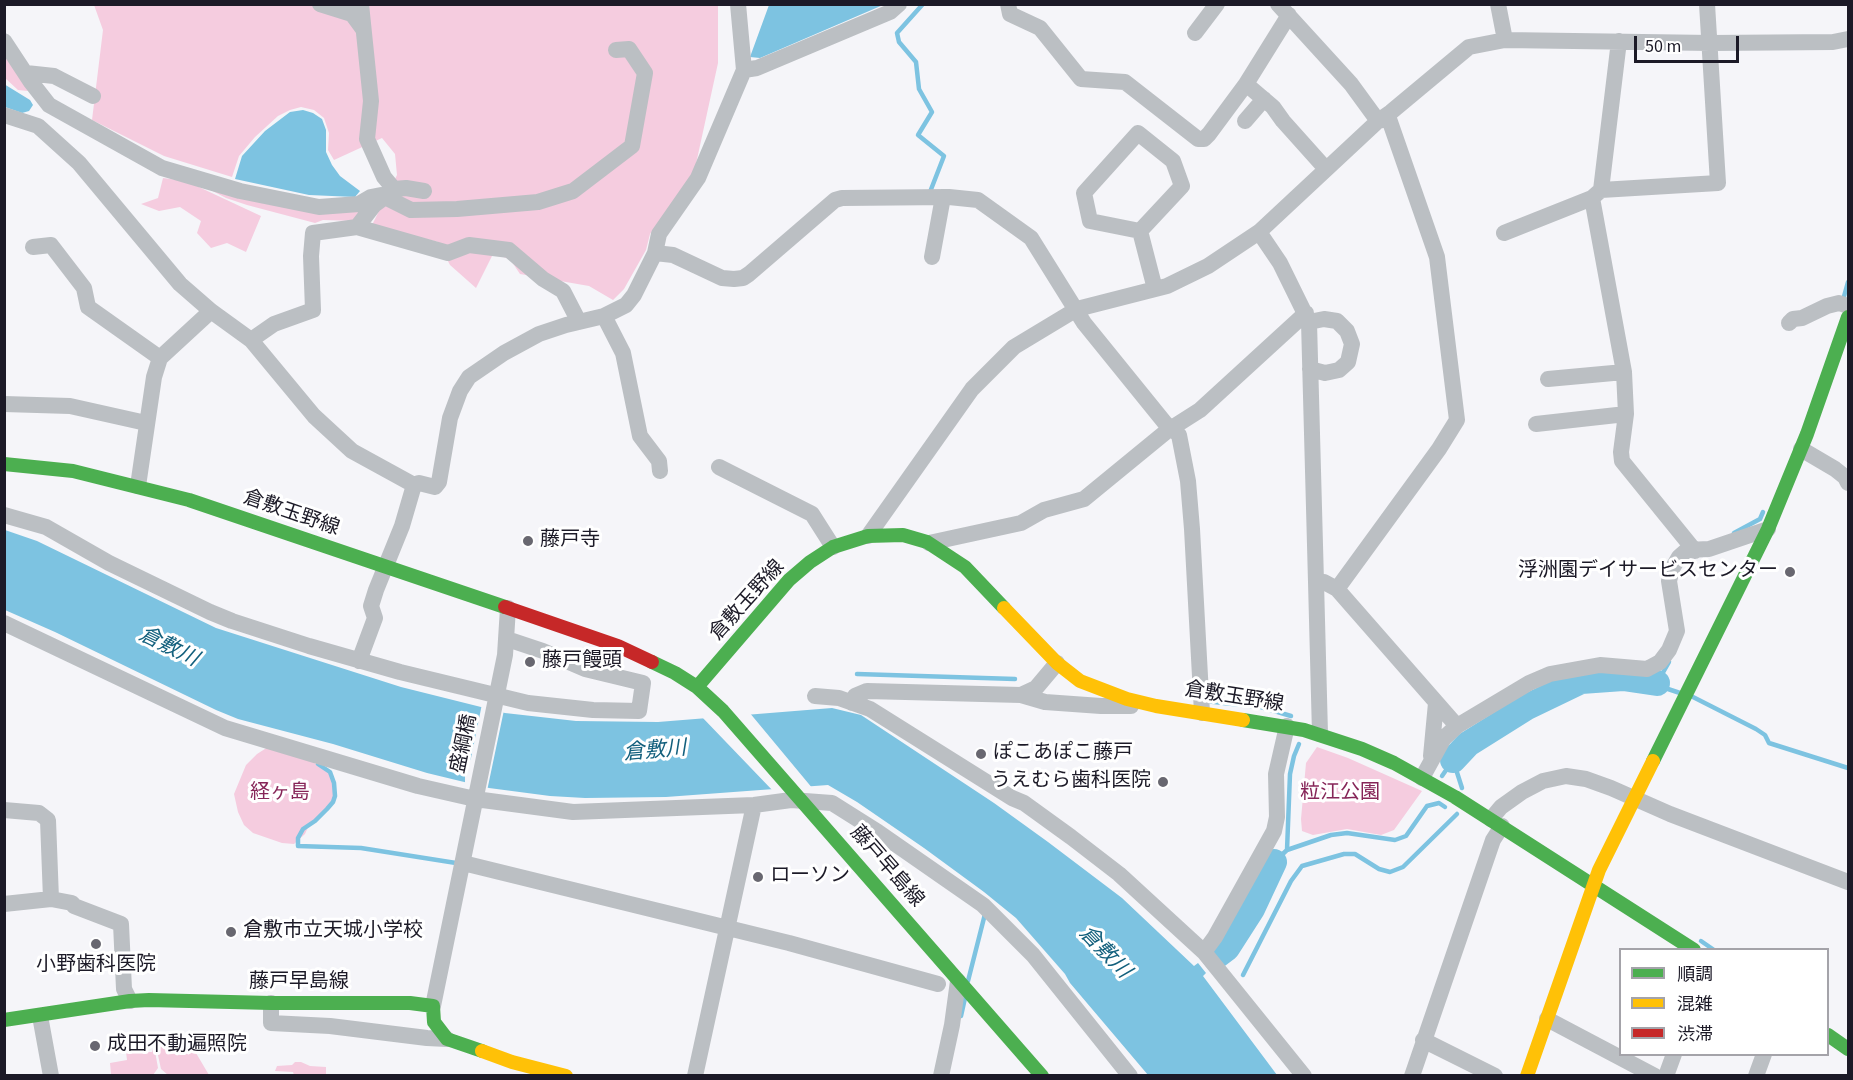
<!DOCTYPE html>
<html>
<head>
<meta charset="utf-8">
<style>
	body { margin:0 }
	#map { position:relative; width:1853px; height:1080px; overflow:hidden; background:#f5f5f9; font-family:"Source Sans 3","Noto Sans JP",sans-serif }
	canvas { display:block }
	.frame { position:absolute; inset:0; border:6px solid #1c1a27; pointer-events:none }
	.legend { position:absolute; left:1619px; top:948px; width:210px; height:108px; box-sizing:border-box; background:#fff; border:2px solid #a4a3a9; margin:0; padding:8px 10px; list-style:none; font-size:18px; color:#1c1a27 }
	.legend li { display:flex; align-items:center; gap:12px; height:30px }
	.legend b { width:30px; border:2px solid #a4a3a9 }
	.scale { position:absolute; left:1634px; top:36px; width:105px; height:27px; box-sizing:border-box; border:3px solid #1c1a27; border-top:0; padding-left:8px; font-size:18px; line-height:21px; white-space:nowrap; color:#1c1a27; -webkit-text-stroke:4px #fff; paint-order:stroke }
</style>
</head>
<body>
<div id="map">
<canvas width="1853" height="1080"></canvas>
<div class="frame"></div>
<ul class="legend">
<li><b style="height:8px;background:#4caf50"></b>順調</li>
<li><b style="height:8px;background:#ffc107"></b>混雑</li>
<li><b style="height:8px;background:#c62828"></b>渋滞</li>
</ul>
<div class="scale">50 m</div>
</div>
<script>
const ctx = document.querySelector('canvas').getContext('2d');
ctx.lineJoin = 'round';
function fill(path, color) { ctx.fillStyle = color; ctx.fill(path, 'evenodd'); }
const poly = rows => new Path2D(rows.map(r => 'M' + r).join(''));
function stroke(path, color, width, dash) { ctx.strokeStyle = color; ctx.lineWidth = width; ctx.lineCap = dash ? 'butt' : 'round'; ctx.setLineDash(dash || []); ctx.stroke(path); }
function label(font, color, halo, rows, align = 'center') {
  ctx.font = font + ' "Source Sans 3","Noto Sans JP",sans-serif'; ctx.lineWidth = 6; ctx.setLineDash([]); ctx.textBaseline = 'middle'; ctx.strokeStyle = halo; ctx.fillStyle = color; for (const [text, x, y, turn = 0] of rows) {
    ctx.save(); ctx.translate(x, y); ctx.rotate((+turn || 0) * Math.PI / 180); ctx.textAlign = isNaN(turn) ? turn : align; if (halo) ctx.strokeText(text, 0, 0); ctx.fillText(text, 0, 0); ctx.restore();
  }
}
fill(poly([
	[94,5,718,5,718,63,694,173,650,234,646,250,624,289,613,300,589,286,520,274,510,259,493,254,476,288,450,265,438,242,372,225,397,175,395,154,382,138,334,160,328,150,329,133,324,118,314,110,301,107,290,110,278,116,255,137,239,156,232,177,164,156,92,120,103,30],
	[4,51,28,91,18,90,5,78],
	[163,178,186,181,261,216,246,252,227,243,211,248,197,233,201,221,180,207,159,211,141,204,158,198],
	[203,186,369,206,356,221,323,220,315,223,247,205,226,198],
	[268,747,304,757,328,771,333,782,334,796,330,804,309,825,305,834,294,844,282,843,253,833,244,825,238,812,234,794,246,765,257,754],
	[1317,747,1348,758,1422,791,1394,830,1381,835,1347,829,1313,835,1302,831,1301,819,1306,763],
	[166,1042,196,1053,209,1075,168,1075,161,1069,156,1046],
	[154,1046,158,1068,153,1075,105,1075,111,1074,110,1063,127,1060,126,1052,140,1048,145,1052,152,1052],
	[295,1062,301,1062,310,1066,326,1067,326,1075,294,1075,293,1072,275,1071,277,1066,292,1065]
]), '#f5ccdf');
fill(poly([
	[769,5,883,5,760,58,750,57],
	[4,84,30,100,33,105,29,111,22,113,5,107],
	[303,110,313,113,322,119,326,130,326,152,332,165,340,176,360,191,355,197,309,195,235,179,242,156,265,131,290,112],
	[5,530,37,541,216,628,401,687,505,713,576,721,658,722,832,708,861,715,994,803,1048,842,1122,898,1194,966,1198,963,1206,973,1203,976,1277,1075,1148,1075,1070,983,1065,974,1016,918,984,892,924,848,857,802,828,785,666,797,585,798,550,796,489,788,427,773,333,744,238,719,216,710,55,632,5,610]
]), '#7dc3e1');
fill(poly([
	[482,704,504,710,487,791,465,785,465,773,471,758],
	[749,712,813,789,774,792,701,716]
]), '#f5f5f9');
stroke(poly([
	[923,4,897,33,899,42,916,62,919,89,932,112,918,135,944,156,930,192],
	[1843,300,1848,282],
	[1734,533,1760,519,1763,512],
	[1669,662,1657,683,1665,688,1680,693],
	[857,674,1015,679],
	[1691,696,1756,729,1765,735,1769,743,1848,768],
	[1205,701,1261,707,1291,716],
	[1462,736,1468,744],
	[1453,760,1462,788],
	[318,764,330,772,334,783,335,796,333,802,327,809,315,821,303,829,298,838,298,846,361,848,456,863],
	[1442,776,1453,760],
	[1287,850,1290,774,1294,756,1299,744],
	[1274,862,1287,850,1331,835,1347,833,1395,840,1406,836,1427,806,1439,803,1445,807],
	[1701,941,1714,950],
	[1243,975,1291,881,1302,866,1344,854,1355,854,1379,869,1390,872,1403,867,1457,814],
	[968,981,985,914],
	[961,1016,965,998]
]), '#7dc3e1', 4.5);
stroke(poly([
	[1453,760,1468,744,1527,707,1581,681,1623,678,1657,683],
	[1215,957,1227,948,1252,909,1274,862]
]), '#7dc3e1', 26);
stroke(poly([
	[320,4,352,14,363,29],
	[361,4,371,101,367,139,384,177,394,189],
	[738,4,744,70],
	[1008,4,1010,14,1040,28,1081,79,1125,82,1198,139,1204,139,1209,134,1246,84,1289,15],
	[1278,4,1351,84,1378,121],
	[1498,4,1505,40],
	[1195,33,1217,4],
	[4,41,31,82,49,105,162,168,240,191,319,207,359,204,371,197,381,195,385,197,394,189,406,188,424,191],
	[26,73,54,76,93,96],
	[1246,84,1273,107,1283,121,1326,169],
	[4,115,38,126,79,163,180,284,211,311,251,340,314,416,352,451,414,485,419,483,435,487,439,482,450,418,460,391,469,377,504,353,539,334,566,325,604,316,626,305,634,295,655,253,673,255,722,278,734,279,743,278,749,274,835,200,842,198,949,197,978,200,1031,238,1084,323,1165,423,1179,435,1188,481,1192,529,1202,713],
	[1245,121,1264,99],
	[1378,121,1389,119,1437,257,1457,420,1439,449,1337,589,1457,726,1444,738,1422,778],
	[1601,190,1619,41],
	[1592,198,1624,372,1626,414,1621,452,1622,461,1695,551],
	[357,227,374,205,385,197,411,210,457,209,538,202,573,191,632,146,645,73,629,49,616,50],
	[1140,231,1182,186,1173,161,1138,133,1084,193,1090,221,1140,231,1155,289],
	[1259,232,1280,263,1309,322,1316,582,1324,582,1337,589],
	[1504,233,1592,198,1601,190,1718,183,1707,4],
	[33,247,51,245,84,288,88,307,160,358],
	[655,253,659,234,698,178,744,70,757,68,890,12,899,4],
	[932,257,943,197],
	[604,316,623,353,640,436,659,461,660,471],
	[1309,322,1324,319,1337,321,1347,331,1352,344,1348,362,1339,370,1325,373,1310,369],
	[1789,323,1793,319,1802,318,1827,306,1839,303,1848,306],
	[251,340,274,324,313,310,311,256,313,233,357,227,448,253,469,245,509,250,543,279,563,291,579,322],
	[1548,379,1624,372],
	[4,404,70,406,146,423],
	[1536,424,1626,414],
	[1801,449,1835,469,1845,477,1848,483],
	[719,467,812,514,833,547],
	[138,486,154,377,160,358,211,311],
	[4,515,46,527,109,563,210,612,232,621,309,646,400,672,528,703,593,710,639,711,643,683,585,669,543,651,507,639],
	[868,536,972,389,1014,347,1077,309,1167,286,1208,266,1259,232,1378,121,1391,112,1469,47,1505,40,1711,43,1833,42,1848,39],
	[929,543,1021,523,1044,510,1084,499,1167,431,1200,410,1306,313],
	[1316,582,1320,734],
	[4,623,225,728,418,786,475,799,573,812,754,805,791,800,832,803,878,832,983,905,1033,955,1130,1076],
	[359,661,375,618,371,606,376,590,402,526,414,485],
	[1021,695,1045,702,1101,706,1131,706],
	[815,696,839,698,870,709,1012,798,1024,803,1071,837,1119,874,1204,952,1304,1076],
	[852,703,855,696,867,691,1021,695,1036,688,1057,663],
	[1457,726,1529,683,1550,674,1600,665,1647,669,1660,662,1669,650,1677,631,1669,581,1672,569,1679,557,1687,550,1709,549,1768,529],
	[1431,756,1436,703],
	[4,810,39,813,48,820,51,899],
	[1491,819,1501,807,1522,792,1543,781,1566,776,1586,779,1611,788,1670,814,1848,882],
	[463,863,789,943,938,984],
	[4,904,51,899,72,903,74,906,121,924,124,989,130,1001],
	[1204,952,1215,937,1274,831,1277,817,1276,774,1287,726],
	[271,1003,271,1023,330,1026,427,1038,447,1039],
	[433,1006,505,655,508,608],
	[40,1016,51,1076],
	[1547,1019,1655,1076],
	[1423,1040,1495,1076],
	[695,1076,754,805],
	[941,1076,952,1025,958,981],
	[1412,1076,1493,840,1502,826],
	[1666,1076,1674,1054],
	[1756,1076,1764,1054]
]), '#bbbfc3', 16);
stroke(poly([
	[4,464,73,471,189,500,505,607],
	[652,662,675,673,697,687,789,580,810,562,833,547,868,536,903,535,927,542,965,567,1004,608],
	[697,687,723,711,1042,1076],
	[1243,720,1304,730,1362,749,1394,763,1455,797,1694,950],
	[1653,761,1768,529,1807,434,1848,317],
	[4,1020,130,1001,149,1000,271,1003,410,1003,433,1006,434,1022,447,1039,482,1051],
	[1828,1035,1848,1049]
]), '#4caf50', 14);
stroke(poly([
	[1004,608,1057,663,1080,681,1127,699,1156,706,1243,720],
	[482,1051,512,1062,566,1076],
	[1527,1076,1599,870,1653,761]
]), '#ffc107', 14);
stroke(poly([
	[505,607,618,646,652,662]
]), '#c62828', 14);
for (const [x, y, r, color] of [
	[528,541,6,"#686770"],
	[1790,572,6,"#686770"],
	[530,662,6,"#686770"],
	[981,754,6,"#686770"],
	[1163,782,6,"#686770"],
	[758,877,6,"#686770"],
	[231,932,6,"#686770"],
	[96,944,6,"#686770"],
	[95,1046,6,"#686770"]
]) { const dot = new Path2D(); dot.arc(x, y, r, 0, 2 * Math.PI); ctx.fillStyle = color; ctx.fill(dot); stroke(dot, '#fff', 2); }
label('20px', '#1c1a27', '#fff', [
	["倉敷玉野線",291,514,19],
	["倉敷玉野線",748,601,-48],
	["倉敷玉野線",1234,698,9],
	["盛綱橋",465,744,-78],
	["藤戸早島線",886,867,49],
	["藤戸早島線",299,983]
]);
label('20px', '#1c1a27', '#fff', [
	["藤戸寺",540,541],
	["浮洲園デイサービスセンター",1778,572,"right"],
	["藤戸饅頭",542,662],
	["ぽこあぽこ藤戸",993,754],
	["うえむら歯科医院",1151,782,"right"],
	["ローソン",770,877],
	["倉敷市立天城小学校",243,932],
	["小野歯科医院",96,966,"center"],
	["成田不動遍照院",107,1046]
], 'left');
label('20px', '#862558', '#fff', [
	["経ヶ島",280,794],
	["粒江公園",1340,794]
]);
label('italic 21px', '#13607d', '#fff', [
	["倉敷川",168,648,26],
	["倉敷川",655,752,-5],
	["倉敷川",1104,953,46]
]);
</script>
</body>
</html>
